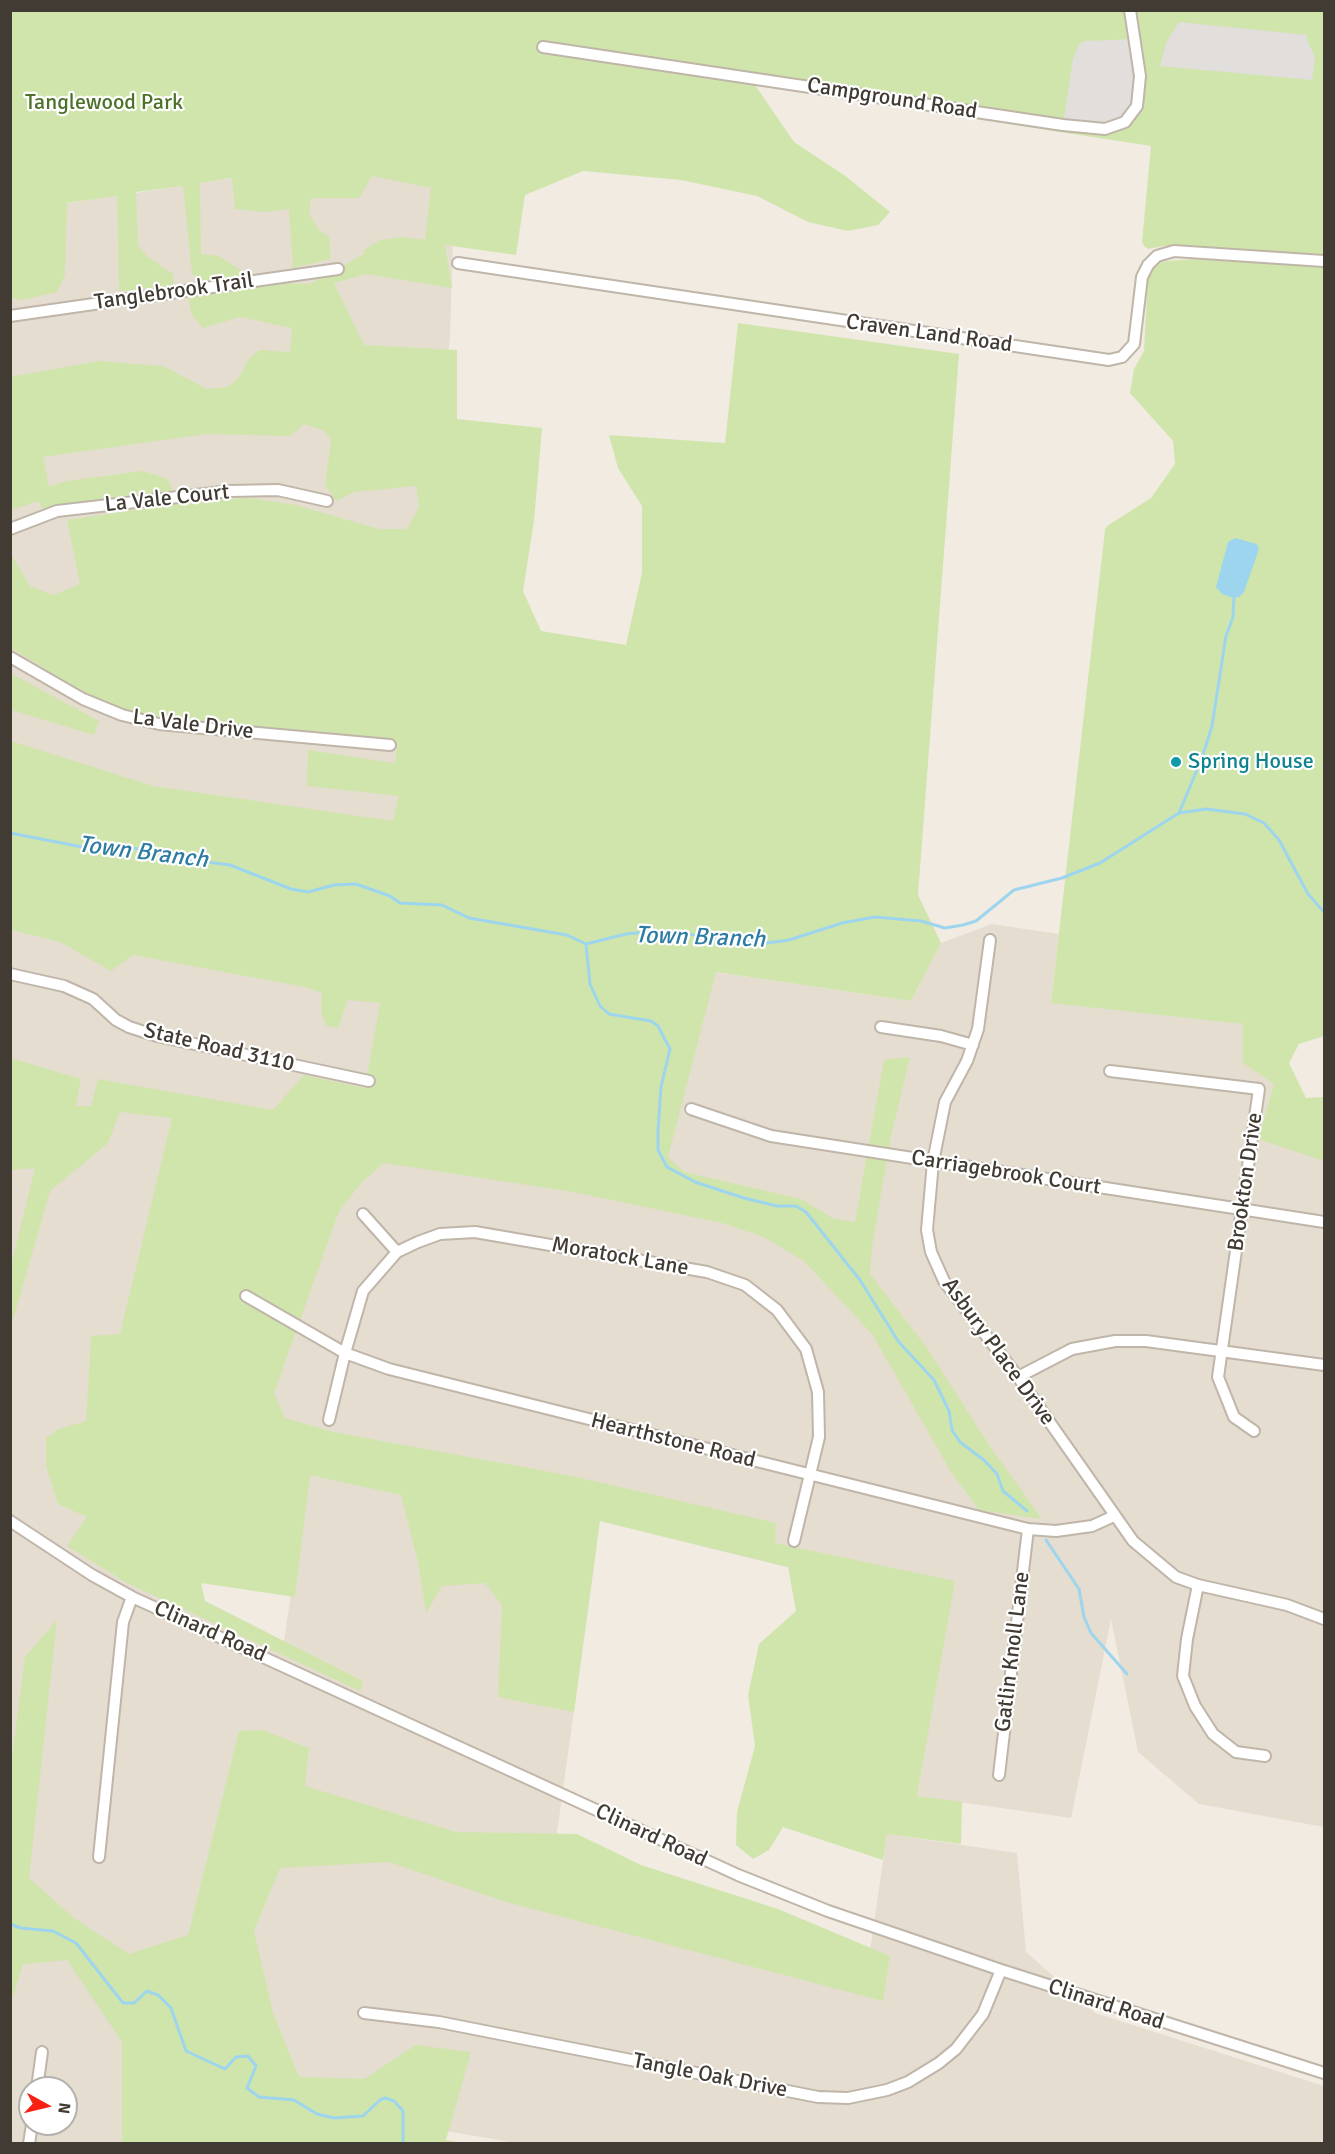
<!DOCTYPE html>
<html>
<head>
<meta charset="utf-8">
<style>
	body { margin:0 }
	#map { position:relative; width:1335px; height:2154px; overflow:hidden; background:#f1ebe2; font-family:Signika,sans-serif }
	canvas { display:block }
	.frame { position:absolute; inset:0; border:12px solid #423b33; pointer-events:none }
	.north { position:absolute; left:18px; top:2076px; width:60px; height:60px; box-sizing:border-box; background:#fff; border:2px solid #b3b1ad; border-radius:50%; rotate:98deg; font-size:16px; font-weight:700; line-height:24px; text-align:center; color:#423b33 }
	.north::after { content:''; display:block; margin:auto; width:21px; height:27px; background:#f72113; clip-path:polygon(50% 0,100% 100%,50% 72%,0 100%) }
</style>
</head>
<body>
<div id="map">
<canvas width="1335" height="2154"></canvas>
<div class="frame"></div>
<div class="north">N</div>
</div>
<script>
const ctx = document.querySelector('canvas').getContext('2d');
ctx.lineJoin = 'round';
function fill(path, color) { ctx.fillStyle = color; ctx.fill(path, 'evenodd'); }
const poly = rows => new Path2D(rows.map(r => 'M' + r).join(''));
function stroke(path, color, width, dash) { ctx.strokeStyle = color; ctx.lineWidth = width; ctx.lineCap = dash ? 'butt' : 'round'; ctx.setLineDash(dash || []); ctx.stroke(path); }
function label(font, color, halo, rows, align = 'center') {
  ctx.font = font + ' Signika,sans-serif'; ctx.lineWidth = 4.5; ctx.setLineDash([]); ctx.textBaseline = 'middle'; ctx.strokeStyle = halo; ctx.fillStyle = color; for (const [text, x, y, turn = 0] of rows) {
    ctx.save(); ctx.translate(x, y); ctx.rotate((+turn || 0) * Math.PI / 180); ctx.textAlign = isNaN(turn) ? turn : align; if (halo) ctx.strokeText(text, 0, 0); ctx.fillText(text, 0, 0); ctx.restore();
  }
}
fill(poly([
	[364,158,455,180,450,336,418,668,708,971,911,1001,941,943,992,924,1059,934,1051,1003,1244,1009,1324,1133,1324,1827,1199,1804,1138,1752,1111,1619,1071,1818,917,1796,948,1607,543,1507,597,1544,558,1826,544,1901,866,1978,887,1834,1017,1853,1026,1952,1095,2013,1324,2086,1324,2143,521,2144,423,2127,122,2042,122,2143,11,2144,11,212],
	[313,1449,283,1647,93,1556],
	[30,2088,66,2088,66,2124,30,2124]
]), '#e5ddd0');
fill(poly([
	[11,11,1324,11,1324,258,1164,246,1148,249,1144,246,1142,242,1151,146,755,85,794,142,844,175,890,212,878,225,848,231,808,222,757,196,681,180,583,171,525,195,516,255,445,245,452,288,366,274,334,283,364,345,457,350,457,419,542,428,534,521,523,591,541,631,626,645,642,573,642,506,618,468,609,435,725,443,738,323,959,354,918,895,941,943,911,1001,716,972,668,1157,684,1172,801,1199,834,1219,855,1222,884,1060,910,1057,891,1136,872,1247,870,1274,927,1348,991,1448,1042,1519,979,1510,951,1472,872,1334,804,1261,764,1237,722,1223,573,1192,384,1163,362,1182,339,1211,274,1393,285,1418,333,1432,572,1476,776,1523,775,1543,955,1581,917,1796,962,1802,961,1844,887,1834,883,1860,783,1827,769,1850,753,1859,736,1845,737,1812,755,1746,748,1695,759,1644,796,1611,788,1567,600,1521,574,1712,498,1697,502,1605,485,1583,442,1586,426,1613,418,1562,401,1495,310,1475,295,1597,201,1583,205,1601,363,1681,360,1691,127,1583,67,1546,87,1517,58,1504,46,1466,46,1438,59,1429,86,1421,91,1336,120,1334,172,1118,120,1112,108,1143,50,1191,11,1327,11,1266,35,1168,11,1170,11,1058,81,1079,76,1106,91,1106,98,1079,273,1110,304,1075,365,1088,380,1003,348,1000,338,1028,326,1026,321,1011,322,993,305,987,133,955,111,971,60,942,11,930,11,741,153,786,393,821,399,796,307,786,308,750,395,763,397,742,184,722,122,709,85,693,11,648,11,554,30,586,53,595,80,584,67,520,192,501,251,498,296,505,379,529,407,529,419,507,416,486,354,492,336,501,325,484,331,441,325,431,304,424,290,436,206,434,43,457,49,487,66,481,143,471,168,479,173,492,44,513,39,501,11,510,11,377,98,361,163,366,207,389,228,387,240,376,249,358,260,350,290,352,292,328,240,317,203,328,192,315,188,298,270,283,310,284,364,254,364,250,380,240,403,237,425,240,431,188,372,176,359,198,311,198,309,213,318,229,329,237,331,259,293,268,289,209,264,212,235,209,232,178,200,183,201,254,219,256,248,275,227,280,204,281,192,274,183,186,136,192,138,245,147,256,173,274,174,288,119,291,117,196,67,203,65,275,57,292,22,300,11,298],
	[1196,259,1324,267,1324,1036,1299,1044,1289,1063,1306,1098,1324,1097,1324,1161,1258,1139,1274,1084,1243,1063,1243,1024,1051,1003,1105,530,1107,526,1151,498,1175,464,1173,441,1130,393,1134,369,1144,351,1148,276,1154,265,1166,261],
	[10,673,99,721,94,735,11,710],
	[57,1620,29,1878,74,1918,129,1954,188,1935,239,1731,262,1730,309,1748,305,1786,456,1832,577,1834,641,1865,778,1909,890,1956,883,2001,506,1902,389,1862,280,1868,254,1931,273,2013,299,2077,364,2079,416,2045,471,2052,446,2140,464,2143,122,2143,122,2042,67,1960,23,1964,11,2003,11,1765,25,1657]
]), '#d0e5ab');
fill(poly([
	[1179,22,1307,35,1307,41,1315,56,1312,80,1160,66,1166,43],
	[1134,39,1137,106,1117,127,1063,125,1073,59,1079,44,1085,41]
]), '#e1dedb');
fill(poly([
	[1235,538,1257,544,1259,549,1244,592,1239,597,1233,598,1222,594,1216,587,1228,542]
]), '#9ed5ee');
stroke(poly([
	[1179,813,1202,758,1212,726,1226,636,1233,617,1234,596],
	[10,833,103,851,132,848,175,854,191,860,230,865,291,889,308,892,334,885,356,884,390,896,400,903,442,905,469,918,567,935,586,944,626,934,658,931,767,943,789,940,842,923,875,917,921,921,945,928,963,925,976,921,1014,890,1062,878,1100,863,1179,813,1206,809,1245,814,1264,823,1279,840,1308,894,1324,912],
	[586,944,590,984,600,1006,609,1014,651,1021,658,1026,670,1049,661,1087,658,1131,658,1150,667,1167,695,1182,744,1198,777,1206,796,1206,806,1212,860,1280,898,1341,934,1380,949,1411,952,1430,960,1442,985,1461,997,1474,1003,1491,1027,1511],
	[1046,1540,1079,1589,1084,1617,1091,1633,1127,1674],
	[10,1924,21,1928,53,1931,76,1943,123,2003,134,2003,147,1991,158,1995,171,2008,186,2051,225,2069,236,2057,248,2056,256,2066,247,2088,259,2097,294,2100,317,2114,334,2118,363,2116,380,2100,385,2098,394,2101,403,2111,403,2144]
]), '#9ed5ee', 3);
const minor = poly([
	[543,47,1063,125,1105,129,1125,122,1137,106,1140,76,1130,10],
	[458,263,1109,360,1122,357,1134,344,1142,277,1148,265,1157,256,1174,251,1324,261],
	[10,316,338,269],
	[10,529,57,511,230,491,278,490,327,501],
	[10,657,83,699,122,715,159,724,390,745],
	[990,940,978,1029,967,1061,945,1102,933,1162,927,1230,931,1252,944,1281,1018,1377,1133,1541,1176,1577,1198,1585,1287,1605,1324,1619],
	[10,974,64,986,93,999,116,1020,129,1027,157,1036,369,1081],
	[881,1027,941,1036,973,1045],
	[1110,1071,1259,1089,1218,1377,1234,1417,1254,1431],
	[691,1109,771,1136,1324,1222],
	[363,1214,397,1252],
	[246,1296,345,1353,389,1369,1028,1529,1056,1531,1092,1526,1114,1516],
	[1018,1377,1072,1349,1115,1341,1146,1341,1324,1365],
	[329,1420,345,1353,363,1291,397,1252,418,1242,440,1234,475,1232,707,1272,745,1285,777,1310,806,1349,818,1392,819,1437,794,1541],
	[10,1521,92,1575,132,1597,738,1875,828,1911,1001,1970,1324,2073],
	[1198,1585,1187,1639,1183,1676,1195,1706,1213,1734,1236,1752,1265,1756],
	[999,1775,1028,1529],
	[99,1857,123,1622,132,1597],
	[364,2013,439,2022,818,2097,848,2098,887,2090,908,2082,939,2063,956,2049,983,2014,1001,1970],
	[37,2088,42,2052],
	[29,2144,32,2124]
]);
stroke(minor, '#bfb5a8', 14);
stroke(minor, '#fff', 10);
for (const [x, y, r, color] of [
	[1176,762,6,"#0f9aa8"]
]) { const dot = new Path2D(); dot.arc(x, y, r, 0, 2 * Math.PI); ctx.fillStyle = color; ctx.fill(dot); stroke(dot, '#fff', 2); }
label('22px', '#423b33', '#fff', [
	["Campground Road",892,99,9],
	["Tanglebrook Trail",174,292,-8],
	["Craven Land Road",929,334,8],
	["La Vale Court",167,499,-6],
	["La Vale Drive",193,725,7],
	["State Road 3110",219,1048,13],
	["Carriagebrook Court",1006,1173,9],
	["Brookton Drive",1246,1182,-82],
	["Moratock Lane",620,1257,10],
	["Asbury Place Drive",998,1352,54],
	["Hearthstone Road",673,1441,14],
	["Clinard Road",210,1632,24],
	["Gatlin Knoll Lane",1013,1652,-83],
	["Clinard Road",651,1836,25],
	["Clinard Road",1106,2005,18],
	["Tangle Oak Drive",710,2076,11]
]);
label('22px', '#4b7228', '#fff', [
	["Tanglewood Park",104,103]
]);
label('22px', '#0d838f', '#fff', [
	["Spring House",1188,762]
], 'left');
label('italic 24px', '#2e7ca3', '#fff', [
	["Town Branch",143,853,7],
	["Town Branch",700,938,2]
]);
</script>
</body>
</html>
